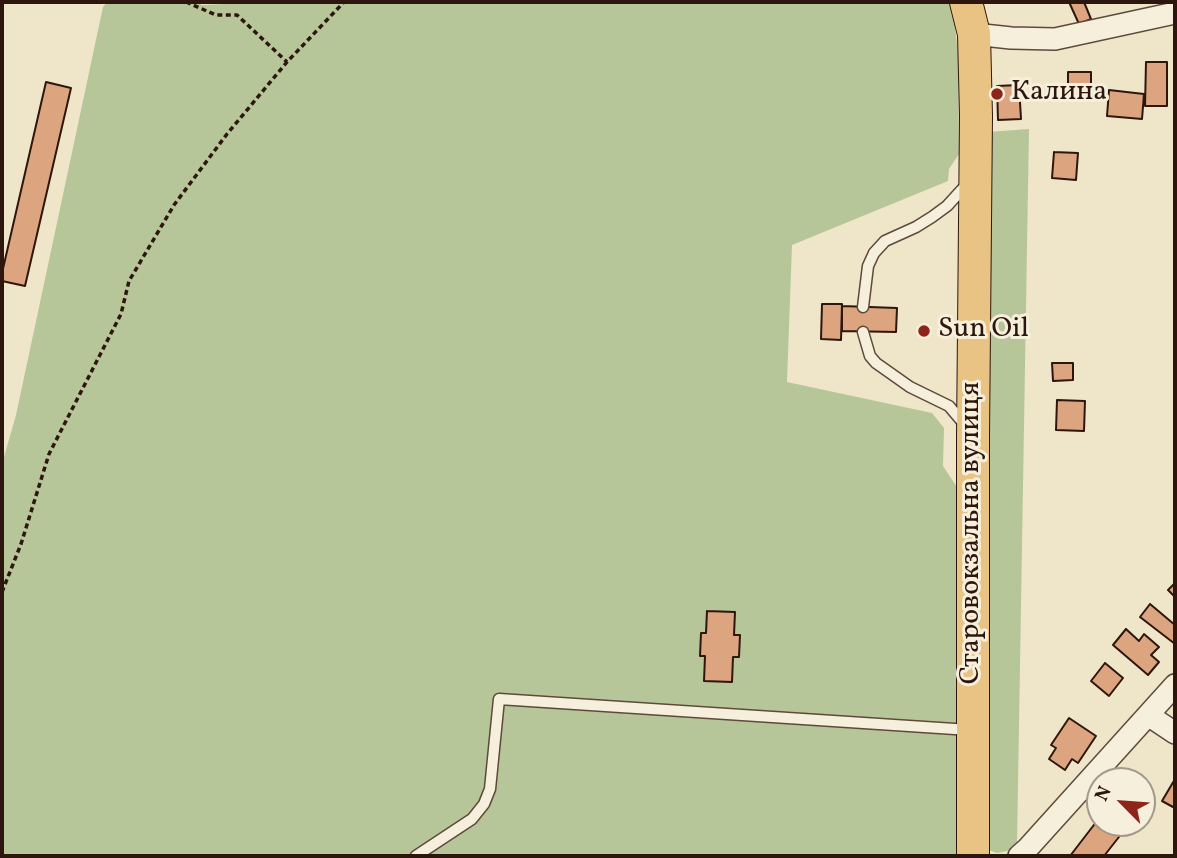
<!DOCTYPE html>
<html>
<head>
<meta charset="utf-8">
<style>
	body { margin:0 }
	#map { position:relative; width:1177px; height:858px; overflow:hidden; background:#efe6c9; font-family:Vollkorn,serif }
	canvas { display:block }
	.frame { position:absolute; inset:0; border:4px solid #2d160d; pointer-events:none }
	.north { position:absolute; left:1086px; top:767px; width:70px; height:70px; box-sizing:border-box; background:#f5efdc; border:2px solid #a59889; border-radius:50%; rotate:295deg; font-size:19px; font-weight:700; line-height:28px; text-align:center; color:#2d160d }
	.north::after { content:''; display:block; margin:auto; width:24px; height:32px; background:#8f2418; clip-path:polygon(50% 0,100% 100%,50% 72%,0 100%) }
</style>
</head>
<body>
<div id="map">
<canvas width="1177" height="858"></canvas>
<div class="frame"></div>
<div class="north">N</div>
</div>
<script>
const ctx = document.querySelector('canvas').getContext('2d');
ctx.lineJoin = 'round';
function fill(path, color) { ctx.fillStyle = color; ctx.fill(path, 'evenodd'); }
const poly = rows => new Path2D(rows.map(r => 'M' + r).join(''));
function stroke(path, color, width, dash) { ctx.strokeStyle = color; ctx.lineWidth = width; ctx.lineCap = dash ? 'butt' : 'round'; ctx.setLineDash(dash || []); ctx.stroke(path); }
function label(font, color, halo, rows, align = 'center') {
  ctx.font = font + ' Vollkorn,serif'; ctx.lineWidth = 6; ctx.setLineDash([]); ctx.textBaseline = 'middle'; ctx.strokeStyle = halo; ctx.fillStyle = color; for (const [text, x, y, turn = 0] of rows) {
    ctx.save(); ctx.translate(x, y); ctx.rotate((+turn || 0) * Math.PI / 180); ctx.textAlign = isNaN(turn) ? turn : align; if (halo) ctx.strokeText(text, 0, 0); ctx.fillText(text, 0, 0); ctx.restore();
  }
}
fill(poly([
	[107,2,195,2,202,5,249,3,252,2,949,2,954,17,958,54,959,154,949,169,948,181,792,245,787,382,932,413,944,428,943,466,957,487,959,856,2,856,2,464,16,415,103,7],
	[1029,129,1017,844,1008,851,997,853,988,850,988,132]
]), '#b7c698');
const building = poly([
	[1069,2,1084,2,1091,19,1079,24,1069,2],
	[1146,62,1167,62,1167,106,1145,106,1146,62],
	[1068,72,1091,72,1091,94,1068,95,1068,72],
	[46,82,71,88,25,286,2,281,2,273,46,82],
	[1019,85,1021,119,998,120,997,86,1019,85],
	[1109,90,1144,94,1142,119,1107,116,1109,90],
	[1054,152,1078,153,1076,180,1052,178,1054,152],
	[822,304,842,304,841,340,821,339,822,304],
	[842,306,897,308,896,332,842,331,842,306],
	[1052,363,1073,363,1073,380,1053,381,1052,363],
	[1057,400,1085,401,1084,431,1056,430,1057,400],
	[1175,583,1175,597,1168,590,1175,583],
	[1150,604,1175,625,1175,644,1140,617,1150,604],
	[707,611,735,612,734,635,740,635,739,657,733,657,732,682,704,681,705,656,700,656,701,633,706,633,707,611],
	[1126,629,1139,641,1144,634,1159,647,1151,655,1159,662,1148,675,1113,645,1126,629],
	[1105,663,1123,678,1109,696,1091,681,1105,663],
	[1069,718,1096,736,1078,763,1072,759,1065,770,1049,759,1056,748,1051,745,1069,718],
	[1175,779,1175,804,1173,807,1162,801,1175,779],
	[1100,817,1100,823,1121,823,1126,828,1104,856,1070,856,1100,817]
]);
fill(building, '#dca47f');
stroke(building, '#2d160d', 2);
const lane = poly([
	[863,307,868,266,874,253,885,241,916,227,932,217,947,206,969,182],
	[863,332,870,356,876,363,910,387,949,406,965,425],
	[416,856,472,819,484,804,490,789,499,699,970,730]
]);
const street = poly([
	[974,34,1011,38,1055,39,1175,13],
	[1148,715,1175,733],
	[1019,856,1027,849,1175,685]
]);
const primary = poly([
	[966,2,974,34,976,116,973,436,973,856]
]);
stroke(lane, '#5e4a3c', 13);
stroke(street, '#5e4a3c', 24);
stroke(primary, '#2d160d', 34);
stroke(poly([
	[186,2,216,15,237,15,287,62],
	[2,592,21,544,49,454,121,314,129,281,174,205,227,134,287,62,344,2]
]), '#2d160d', 3.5, [5, 3.5]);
stroke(lane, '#f5efdc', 10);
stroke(street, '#f5efdc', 21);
stroke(primary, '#e8c384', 32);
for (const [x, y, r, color] of [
	[997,94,7,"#8f2418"],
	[924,331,7,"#8f2418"]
]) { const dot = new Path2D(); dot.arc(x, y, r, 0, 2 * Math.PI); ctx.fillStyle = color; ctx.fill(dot); stroke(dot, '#f5efdc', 2.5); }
label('28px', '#2d160d', '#f5efdc', [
	["Калина",1011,94],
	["Sun Oil",938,331]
], 'left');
label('28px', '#2d160d', '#f5efdc', [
	["Старовокзальна вулиця",973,533,-90]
]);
</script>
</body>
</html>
